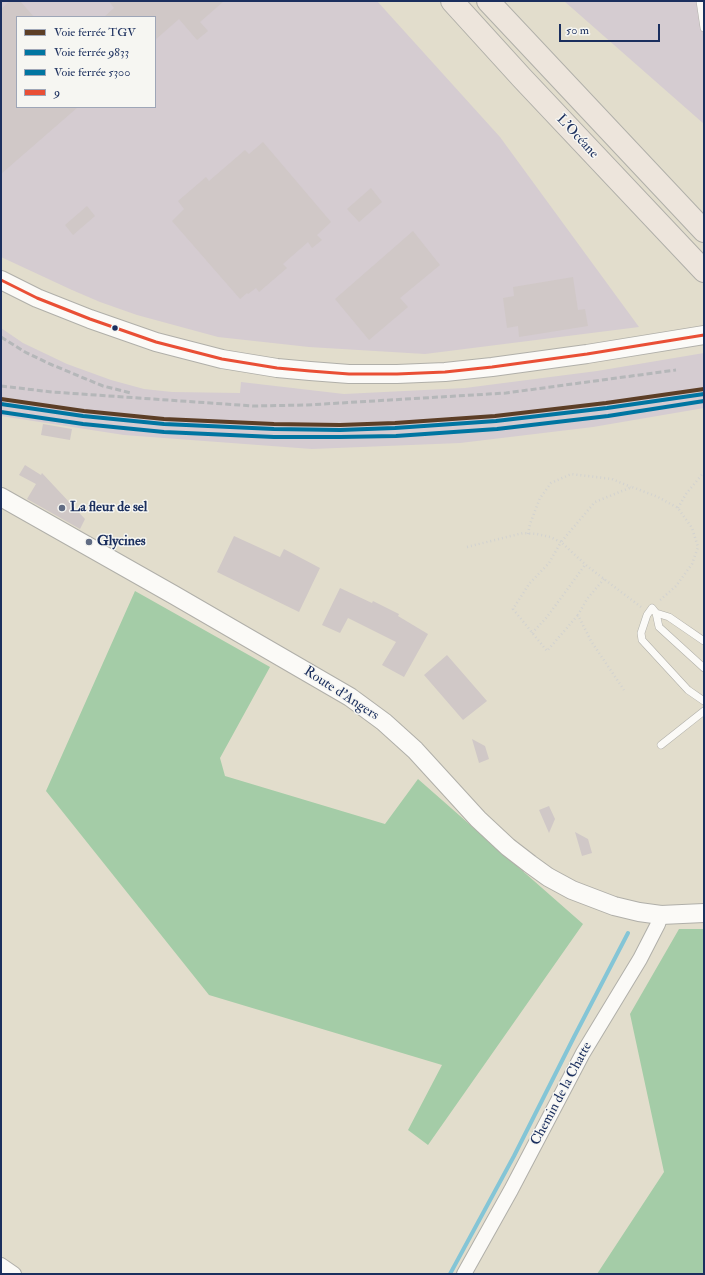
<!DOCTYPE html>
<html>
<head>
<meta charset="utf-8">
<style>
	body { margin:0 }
	#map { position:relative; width:705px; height:1275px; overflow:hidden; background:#e2ddcc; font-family:"IM FELL Double Pica",serif }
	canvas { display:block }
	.frame { position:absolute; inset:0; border:2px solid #1b2f5e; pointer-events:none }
	.legend { position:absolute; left:16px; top:16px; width:140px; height:92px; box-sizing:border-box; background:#f6f6f2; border:1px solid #9ea6b7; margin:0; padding:5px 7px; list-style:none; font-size:12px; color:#1b2f5e }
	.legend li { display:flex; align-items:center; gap:8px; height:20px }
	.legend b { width:20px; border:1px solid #9ea6b7 }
	.scale { position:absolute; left:559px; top:24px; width:101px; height:18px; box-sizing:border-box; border:2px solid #1b2f5e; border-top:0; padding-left:5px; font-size:12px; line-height:14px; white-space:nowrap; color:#1b2f5e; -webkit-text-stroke:3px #f6f6f2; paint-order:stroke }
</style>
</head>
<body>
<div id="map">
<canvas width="705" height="1275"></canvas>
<div class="frame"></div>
<ul class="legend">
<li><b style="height:5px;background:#5c3e26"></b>Voie ferrée TGV</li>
<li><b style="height:5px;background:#0075a1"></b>Voie ferrée 9833</li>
<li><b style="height:5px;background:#0075a1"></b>Voie ferrée 5300</li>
<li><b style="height:5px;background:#e94f35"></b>9</li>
</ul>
<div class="scale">50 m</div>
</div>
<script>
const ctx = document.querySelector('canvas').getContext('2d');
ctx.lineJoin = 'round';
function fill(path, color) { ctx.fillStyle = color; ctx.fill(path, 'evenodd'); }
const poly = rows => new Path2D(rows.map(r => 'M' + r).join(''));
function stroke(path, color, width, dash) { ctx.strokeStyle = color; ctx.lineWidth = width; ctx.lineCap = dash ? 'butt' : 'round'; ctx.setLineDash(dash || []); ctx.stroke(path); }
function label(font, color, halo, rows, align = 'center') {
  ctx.font = font + ' "IM FELL Double Pica",serif'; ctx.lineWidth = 3; ctx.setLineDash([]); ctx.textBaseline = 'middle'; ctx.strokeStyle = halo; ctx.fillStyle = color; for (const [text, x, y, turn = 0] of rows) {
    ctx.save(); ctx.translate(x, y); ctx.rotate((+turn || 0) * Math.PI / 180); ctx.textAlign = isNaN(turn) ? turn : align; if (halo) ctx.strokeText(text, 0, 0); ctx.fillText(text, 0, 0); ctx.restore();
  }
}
fill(poly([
	[1,1,377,1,500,137,639,327,425,354,309,347,218,337,137,315,100,302,72,290,1,257],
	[17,17,155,17,155,107,17,107],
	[564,1,704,1,704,124],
	[1,328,23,343,67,364,111,380,144,389,172,392,240,393,241,382,344,394,465,388,597,371,704,353,704,408,593,427,460,443,312,449,124,435,1,416]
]), '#d5ccd1');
fill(poly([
	[135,591,270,667,220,758,225,776,385,824,418,779,583,924,428,1145,408,1130,442,1065,209,995,46,791],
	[679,929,704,929,704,1274,597,1274,664,1172,630,1014]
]), '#a4cca7');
stroke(poly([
	[450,1274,514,1156,574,1037,628,933]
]), '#84c5d6', 4);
fill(poly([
	[10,1,20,1,34,17,17,17,17,107,78,107,1,174,1,9],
	[109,1,224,1,200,22,208,31,197,40,179,19,155,40,155,17,104,17,114,8],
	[263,142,331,222,317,235,322,240,312,248,308,242,283,264,287,268,259,292,256,288,248,294,247,293,240,299,172,221,184,209,178,201,206,177,209,181,245,150,249,154],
	[371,188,382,202,359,222,347,209],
	[87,206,95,216,73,235,65,225],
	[413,231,440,265,400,298,408,307,369,340,335,299],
	[573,277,578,310,585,309,588,326,519,337,518,326,507,328,503,298,514,296,513,287],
	[43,424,72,429,70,440,41,435],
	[25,465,41,475,42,473,85,519,80,529,27,499,36,484,19,475],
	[234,536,280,557,284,549,320,568,299,612,217,572],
	[340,588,372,603,373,601,399,614,398,616,428,634,404,677,382,665,396,642,348,618,340,633,322,625],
	[447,655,487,701,463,720,424,675],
	[472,739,485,746,489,759,479,763],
	[549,806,555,819,549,833,539,810],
	[575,832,588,839,592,853,582,856]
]), '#d0c8c7');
const service = poly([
	[700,1,704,28],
	[656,613,669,617,704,641],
	[704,668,659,627,656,613,652,608,647,615,641,633,642,640,688,690,704,701],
	[661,745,704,711]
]);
const minor = poly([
	[1,1265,14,1274],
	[464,1274,511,1190,583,1053,640,959,658,924,661,915]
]);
const tertiary = poly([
	[1,280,37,298,90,319,156,342,222,359,277,368,310,371,349,374,397,374,445,372,492,367,587,354,704,335],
	[1,497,174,595,350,697,384,722,415,750,478,819,508,847,530,864,548,877,572,890,614,906,639,912,661,915,704,913]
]);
const motorway = poly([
	[452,1,522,78,704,271],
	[488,1,704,231]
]);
stroke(service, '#b0afa9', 8);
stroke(minor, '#b0afa9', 16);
stroke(tertiary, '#b0afa9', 20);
stroke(motorway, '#b0afa9', 24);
stroke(poly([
	[678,508,686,494,704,472],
	[528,534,530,524,540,498,551,483,571,474,612,479,631,487],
	[467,547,523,533,537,534,550,537,561,542,549,563,529,584,513,609,547,651,578,615],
	[604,579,587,599,578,615,591,641,624,690],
	[641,607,587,566,561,542,595,502,632,487,658,497,678,508,692,528,698,547,692,564,676,586,659,601],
	[532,633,547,617,585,565]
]), '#d2d2d0', 2.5, [1, 3]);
stroke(service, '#fbfaf7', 7);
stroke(minor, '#fbfaf7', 14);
stroke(tertiary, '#fbfaf7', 18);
stroke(motorway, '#ede5dc', 22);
stroke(poly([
	[1,337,25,352,50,364,103,386,131,393],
	[1,386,52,392,253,406,307,405,506,393,676,370]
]), '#b5b7b9', 3, [6, 3]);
stroke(poly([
	[1,280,37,298,90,319,156,342,222,359,277,368,310,371,349,374,397,374,445,372,492,367,587,354,704,335]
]), '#e94f35', 3);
stroke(poly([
	[1,399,84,411,164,419,274,424,340,425,395,423,495,416,606,403,704,389]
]), '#5c3e26', 4);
stroke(poly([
	[1,404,83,416,164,424,274,429,340,430,395,428,496,421,607,408,704,394]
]), '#0075a1', 4);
stroke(poly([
	[1,412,83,424,164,432,274,437,340,437,396,436,497,429,608,416,704,401]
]), '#0075a1', 4);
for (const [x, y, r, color] of [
	[115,328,3.5,"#1b2f5e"],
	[62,508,4,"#616c84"],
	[89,542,4,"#616c84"]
]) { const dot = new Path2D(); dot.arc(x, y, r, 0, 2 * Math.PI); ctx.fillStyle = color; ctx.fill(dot); stroke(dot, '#f6f6f2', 1.5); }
label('14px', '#1b2f5e', '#f6f6f2', [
	["L’Océane",577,137,47],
	["Route d'Angers",341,694,33],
	["Chemin de la Chatte",562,1094,-62]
]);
label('bold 14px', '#1b2f5e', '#f6f6f2', [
	["La fleur de sel",70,508],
	["Glycines",97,542]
], 'left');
</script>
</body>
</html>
